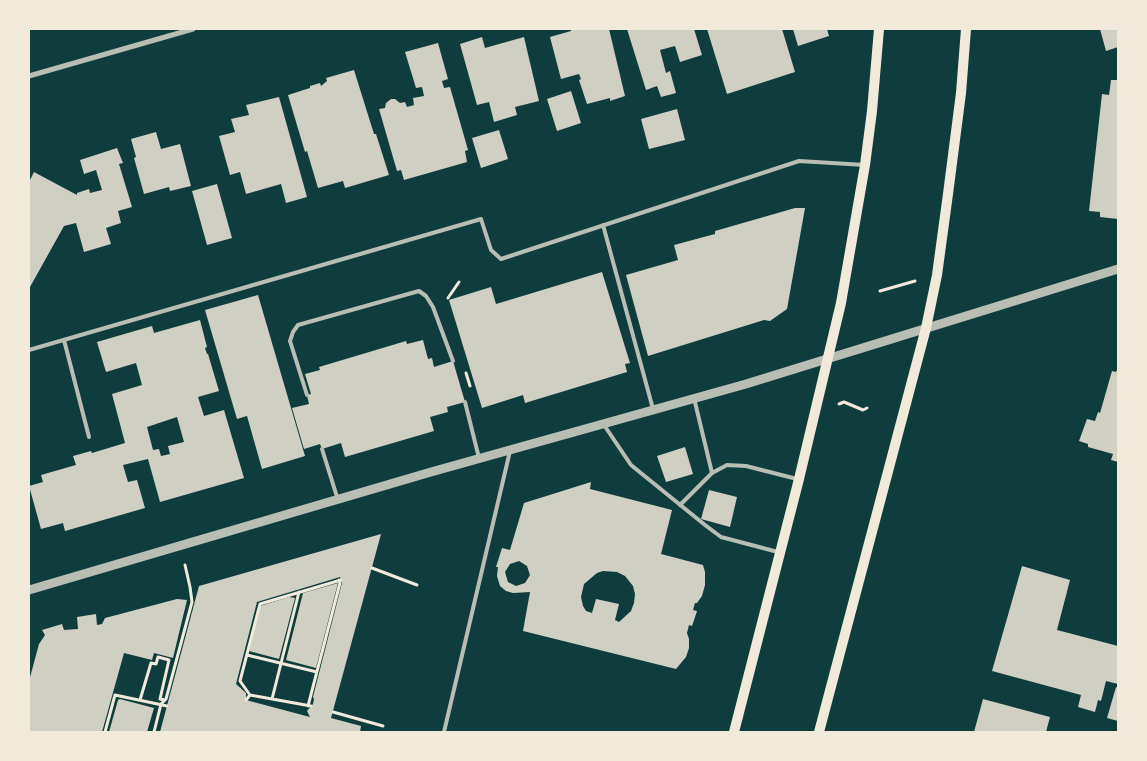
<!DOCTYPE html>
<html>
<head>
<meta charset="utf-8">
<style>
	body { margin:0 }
	#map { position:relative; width:1147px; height:761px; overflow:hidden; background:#0f3d3e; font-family:"DejaVu Sans",sans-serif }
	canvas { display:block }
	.frame { position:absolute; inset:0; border:30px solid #f1e9da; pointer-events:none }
</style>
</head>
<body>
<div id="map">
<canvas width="1147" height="761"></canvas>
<div class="frame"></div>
</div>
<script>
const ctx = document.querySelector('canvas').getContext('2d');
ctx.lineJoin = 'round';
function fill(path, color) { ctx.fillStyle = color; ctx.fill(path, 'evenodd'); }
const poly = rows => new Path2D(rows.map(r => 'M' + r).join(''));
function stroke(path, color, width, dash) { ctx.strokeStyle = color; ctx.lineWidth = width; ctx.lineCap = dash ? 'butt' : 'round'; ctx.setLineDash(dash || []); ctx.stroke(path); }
fill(poly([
	[571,29,609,29,625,96,610,101,610,98,587,104,579,80,581,79,579,74,561,79,550,37,571,31],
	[627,29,694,29,702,55,680,62,675,46,660,50,666,73,670,71,676,93,661,97,657,86,646,90],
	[707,29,782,29,795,72,727,94],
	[793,29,827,29,829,36,798,46],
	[1100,29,1118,29,1118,47,1106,51],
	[482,37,485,48,524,37,539,101,515,107,517,115,494,122,489,102,477,105,460,44],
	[438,43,448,79,442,81,444,88,450,87,468,150,465,151,467,162,404,180,401,170,397,171,379,109,385,108,386,103,391,99,395,99,400,103,405,102,407,107,414,105,413,98,424,96,422,87,416,88,405,52],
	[354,70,374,134,376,134,389,175,345,188,343,181,318,188,307,151,305,152,288,95,310,88,310,86,320,83,321,86,327,81,326,78],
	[1111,80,1118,80,1118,219,1100,217,1100,212,1089,211,1102,94,1109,95],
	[571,91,581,123,557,131,547,99],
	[279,97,307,197,286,203,281,184,246,194,240,172,230,175,219,136,235,132,231,119,249,115,246,105],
	[677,109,685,140,649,149,641,119],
	[499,130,508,159,481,168,472,138],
	[156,132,161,149,180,144,191,186,170,191,169,187,144,194,134,158,136,157,131,139],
	[117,148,123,163,119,164,132,207,118,211,121,223,106,228,111,244,84,252,76,223,64,226,30,287,29,286,29,182,34,172,77,195,77,193,89,189,90,193,102,190,96,170,84,174,80,160],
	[217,184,232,238,207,245,192,191],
	[795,208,805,208,787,309,770,321,764,320,648,356,626,275,678,260,674,245,715,234,715,231],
	[602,272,630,363,625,364,627,372,525,403,523,395,482,408,449,300,491,287,496,304],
	[258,295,305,456,262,469,247,416,237,419,205,310],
	[200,320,207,347,205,348,207,354,208,354,219,391,198,397,204,416,224,410,244,478,160,502,148,459,123,465,128,482,137,480,145,508,65,531,63,523,41,529,29,486,43,482,41,475,76,465,73,456,91,451,92,453,125,443,112,394,142,385,136,363,106,372,97,342,152,326,154,333],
	[177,417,184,442,168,446,170,454,161,456,159,449,153,450,147,427],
	[423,340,428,359,432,358,434,367,453,361,465,402,447,407,448,412,430,417,434,431,345,457,341,443,322,449,320,444,304,449,292,408,309,404,307,395,311,394,305,374,320,370,319,367,406,341,407,344],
	[1118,368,1118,462,1111,460,1113,454,1088,447,1088,444,1079,441,1087,419,1095,421,1098,412,1100,413,1112,371,1116,372],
	[685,447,693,474,666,482,657,456],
	[591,482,590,489,672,510,661,554,703,565,705,572,705,585,702,596,697,603,695,603,693,610,697,611,692,626,689,625,687,633,689,639,689,648,686,657,676,669,523,631,530,592,513,593,506,591,500,586,497,576,498,567,496,567,502,548,510,550,524,503],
	[519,561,527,566,530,575,525,583,516,586,508,582,505,572,510,564],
	[603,571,617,572,625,576,633,586,635,594,634,603,631,611,619,622,615,620,619,604,596,599,592,613,586,611,583,606,581,597,584,584,597,573],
	[709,490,737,497,730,527,701,519],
	[381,534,331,718,361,726,360,732,160,732,199,586],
	[340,577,342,583,313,697,314,699,313,704,307,711,310,717,246,700,246,693,236,684,257,602],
	[1022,566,1070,580,1057,630,1118,646,1118,684,1106,681,1101,701,1098,700,1095,712,1078,707,1081,695,992,671],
	[338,583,316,668,286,660,303,593],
	[289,597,295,598,279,659,249,651,260,606],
	[177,599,187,600,173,658,154,653,152,660,124,653,102,732,29,732,29,681,39,644,45,635,42,630,62,624,64,630,78,629,77,617,96,614,97,625,102,624,105,618],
	[1116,687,1118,688,1118,721,1107,718],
	[120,699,154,708,147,732,109,732,118,700],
	[983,699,1050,717,1046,732,974,732]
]), '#cfcfc3');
stroke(poly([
	[880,291,915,281],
	[448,298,459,282],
	[466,373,470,386],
	[839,404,844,402,863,410,867,408],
	[372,568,417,585],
	[247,655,317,672],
	[250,695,240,681,260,604,341,580],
	[272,699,299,592],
	[140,700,151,663,156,664,158,657,169,660,160,699,165,700],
	[246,700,250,695,311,706],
	[308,706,340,583,339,580],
	[333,712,383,726],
	[105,732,115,695,167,706],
	[154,732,161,704,166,699,192,602,190,587,185,565]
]), '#f1e9da', 3);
stroke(poly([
	[603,225,653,409],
	[64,340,89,437],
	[29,350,481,219,491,250,501,259,799,161,865,165],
	[307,395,290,341,293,332,298,325,419,291,426,296,433,307,453,361],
	[694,398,712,473],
	[465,402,479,458],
	[604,425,631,465,705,525,721,537,778,552],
	[322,449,338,500],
	[680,505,712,473,727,465,746,466,797,479],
	[444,732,510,451]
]), '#b8beb3', 4);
stroke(poly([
	[29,76,193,29]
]), '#b8beb3', 5);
stroke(poly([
	[29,590,431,472,746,384,1118,269]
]), '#b8beb3', 9);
stroke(poly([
	[734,732,799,479,841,303,865,165,872,111,879,29],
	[819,732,926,328,937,275,948,194,961,93,966,29]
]), '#f1e9da', 10);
</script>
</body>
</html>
